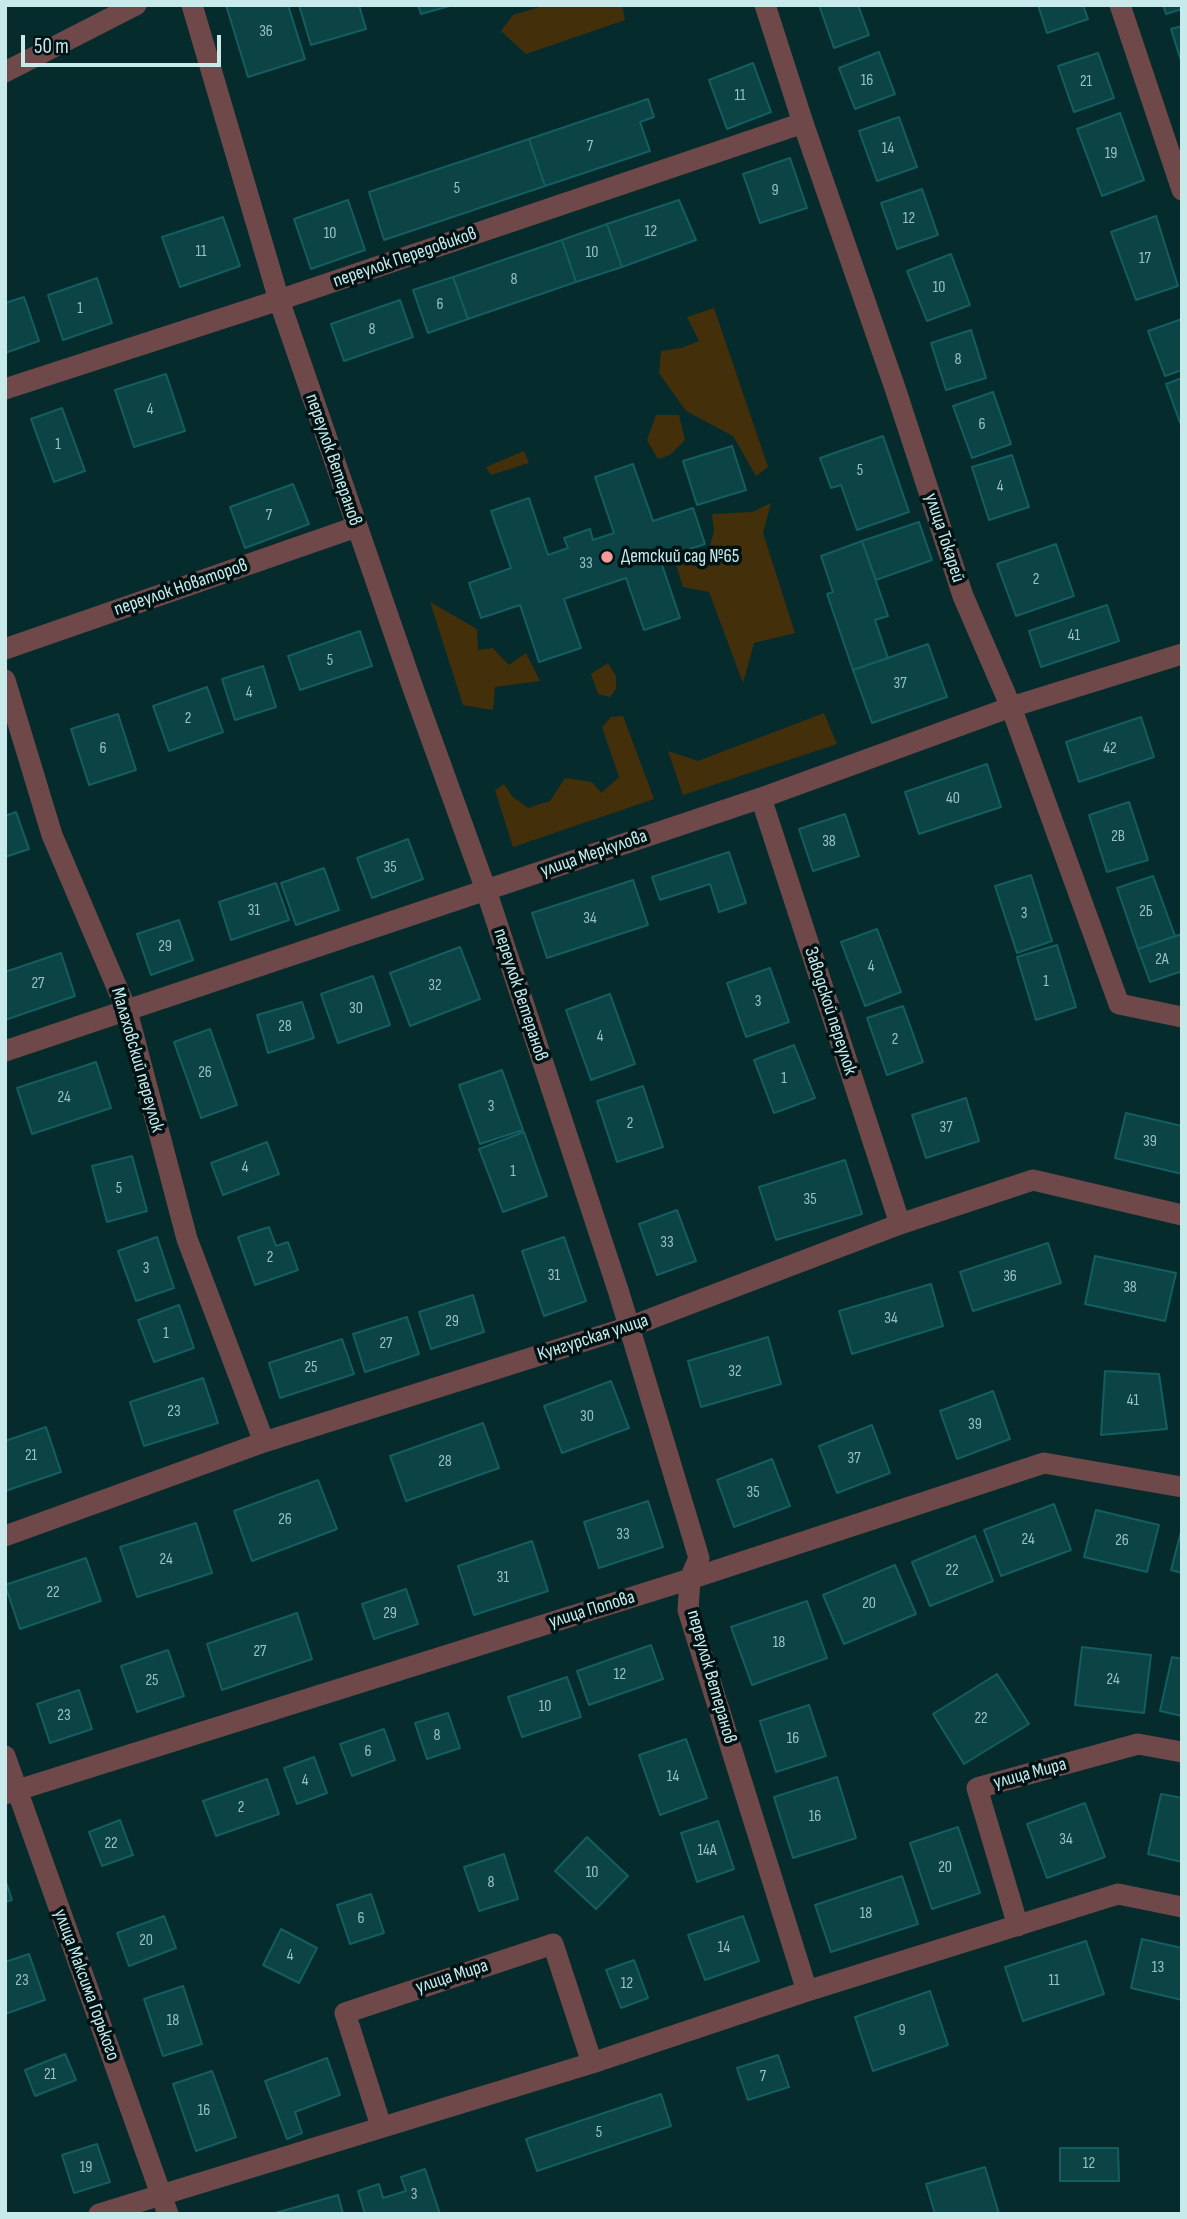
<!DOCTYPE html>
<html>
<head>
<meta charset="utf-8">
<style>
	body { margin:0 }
	#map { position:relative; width:1187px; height:2219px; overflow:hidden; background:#052b2d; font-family:"Sofia Sans Condensed",sans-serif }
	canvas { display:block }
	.frame { position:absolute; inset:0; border:7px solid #c9eaeb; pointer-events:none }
	.scale { position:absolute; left:21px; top:35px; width:200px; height:32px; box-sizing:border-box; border:4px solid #c9eaeb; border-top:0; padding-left:9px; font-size:21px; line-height:24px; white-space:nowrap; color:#c9eaeb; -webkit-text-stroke:5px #001314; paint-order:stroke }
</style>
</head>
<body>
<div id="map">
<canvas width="1187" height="2219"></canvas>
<div class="frame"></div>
<div class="scale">50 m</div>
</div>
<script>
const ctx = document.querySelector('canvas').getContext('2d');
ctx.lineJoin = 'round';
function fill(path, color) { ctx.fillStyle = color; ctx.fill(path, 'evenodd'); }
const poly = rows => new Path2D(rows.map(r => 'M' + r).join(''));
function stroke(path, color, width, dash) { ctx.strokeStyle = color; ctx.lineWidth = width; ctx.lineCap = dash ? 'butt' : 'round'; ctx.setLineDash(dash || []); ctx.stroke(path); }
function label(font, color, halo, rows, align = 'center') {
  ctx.font = font + ' "Sofia Sans Condensed",sans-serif'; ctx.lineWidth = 7; ctx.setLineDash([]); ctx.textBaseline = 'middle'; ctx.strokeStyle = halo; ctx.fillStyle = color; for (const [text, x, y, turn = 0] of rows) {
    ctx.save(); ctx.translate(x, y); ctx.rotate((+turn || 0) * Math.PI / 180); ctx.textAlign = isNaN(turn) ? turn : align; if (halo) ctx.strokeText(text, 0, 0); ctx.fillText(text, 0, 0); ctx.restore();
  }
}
fill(poly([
	[546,5,622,5,625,20,526,54,501,31,513,15],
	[714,308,768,467,756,476,733,436,686,411,659,373,661,351,681,348,699,341,687,317],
	[656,415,679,415,685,440,670,455,658,459,647,440],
	[524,451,529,463,491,475,486,467],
	[771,503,763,533,795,633,754,643,743,683,709,592,683,587,676,565,707,556,714,531,712,514,752,512],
	[430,602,477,629,478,650,493,648,509,665,526,653,540,681,495,687,493,710,463,705],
	[608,663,616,676,616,689,610,697,598,694,591,674],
	[824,713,837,744,683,795,668,751,698,761],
	[623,716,654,799,513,847,495,790,504,784,512,796,528,808,550,801,565,778,592,782,601,793,619,777,602,727,611,717]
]), '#43300b');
const building = poly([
	[226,5,288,5,305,59,248,77,226,5],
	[299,5,359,5,366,29,311,45,299,5],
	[418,5,453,5,421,14,418,5],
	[819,5,858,5,869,35,834,48,819,5],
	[1038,5,1083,5,1088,19,1047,33,1038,5],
	[1163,5,1182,5,1182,9,1166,14,1163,5],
	[1182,26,1182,64,1171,29,1182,26],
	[879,52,895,94,855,109,839,68,879,52],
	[1098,53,1114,98,1074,112,1058,66,1098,53],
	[753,63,771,112,727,129,709,80,753,63],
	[648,99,654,117,640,122,650,151,545,186,529,139,648,99],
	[1120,113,1144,180,1102,196,1077,129,1120,113],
	[899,117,917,167,877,181,859,131,899,117],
	[529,139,545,186,384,240,369,192,529,139],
	[790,158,807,208,760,223,743,174,790,158],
	[922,189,938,235,897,249,881,203,922,189],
	[348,200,365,250,311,269,294,219,348,200],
	[679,200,696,240,622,267,607,224,679,200],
	[1156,216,1178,286,1136,300,1111,232,1156,216],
	[223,217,240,266,180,287,162,237,223,217],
	[607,224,622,267,576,282,562,240,607,224],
	[562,240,576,282,468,319,453,277,562,240],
	[951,254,970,305,927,321,907,271,951,254],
	[453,277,468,319,428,333,413,290,453,277],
	[97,278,112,323,63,340,48,295,97,278],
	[24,297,39,341,5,353,5,303,24,297],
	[400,300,413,337,344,361,331,324,400,300],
	[1182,319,1182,370,1165,376,1148,331,1182,319],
	[971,330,986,378,946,390,931,343,971,330],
	[166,374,185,431,134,447,115,390,166,374],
	[1182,378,1182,428,1166,384,1182,378],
	[993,392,1011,444,972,458,953,406,993,392],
	[62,408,85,471,54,482,31,419,62,408],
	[883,436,909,512,857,530,841,485,831,488,820,458,883,436],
	[732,446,746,490,697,505,683,461,732,446],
	[1012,455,1029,507,989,520,972,467,1012,455],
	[633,464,653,521,693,508,705,544,660,559,680,618,644,630,626,578,564,599,581,648,539,662,520,605,481,618,469,583,511,568,491,511,529,498,548,555,568,548,564,538,590,529,593,540,614,533,595,477,633,464],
	[293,484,309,524,245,548,230,507,293,484],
	[919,522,932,560,876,580,862,541,919,522],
	[862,541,888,616,875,620,888,658,853,670,827,594,833,592,821,556,862,541],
	[1056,544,1074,596,1016,616,997,564,1056,544],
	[1107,605,1119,641,1041,667,1029,631,1107,605],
	[360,631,372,666,300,690,288,656,360,631],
	[928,644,947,697,872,723,853,670,928,644],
	[263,666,276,707,235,720,222,679,263,666],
	[207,687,223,732,169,751,153,706,207,687],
	[118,714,136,770,89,785,71,729,118,714],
	[1141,717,1154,757,1079,782,1066,742,1141,717],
	[987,764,1001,807,919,834,905,792,987,764],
	[1129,802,1148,860,1107,872,1089,815,1129,802],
	[16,812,29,849,5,857,5,816,16,812],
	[845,814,859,856,813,871,799,829,845,814],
	[408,839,423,879,372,898,357,858,408,839],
	[729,852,746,903,719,912,710,884,660,900,652,877,729,852],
	[324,868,339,910,296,925,281,883,324,868],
	[1031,875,1052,941,1017,953,995,886,1031,875],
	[1153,876,1175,936,1138,949,1117,888,1153,876],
	[633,880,648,925,547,958,532,913,633,880],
	[276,883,289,920,231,940,219,902,276,883],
	[179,920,193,960,151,975,137,934,179,920],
	[877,929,901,992,865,1006,841,942,877,929],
	[1182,934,1182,971,1150,982,1138,949,1182,934],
	[1057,945,1076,1007,1036,1020,1017,957,1057,945],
	[460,947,480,999,410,1026,390,973,460,947],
	[61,953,75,996,5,1020,5,972,61,953],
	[770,968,789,1022,746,1037,727,983,770,968],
	[373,976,390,1025,338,1043,321,994,373,976],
	[610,994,635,1064,591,1080,566,1010,610,994],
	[302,1002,314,1038,268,1053,257,1015,302,1002],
	[903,1006,923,1062,887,1075,867,1018,903,1006],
	[210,1029,237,1105,201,1118,174,1042,210,1029],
	[794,1045,815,1098,774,1113,754,1060,794,1045],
	[96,1062,111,1108,32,1134,17,1088,96,1062],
	[502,1070,523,1130,480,1144,459,1085,502,1070],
	[643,1086,663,1147,617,1162,597,1101,643,1086],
	[966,1098,979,1141,926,1158,912,1115,966,1098],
	[1126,1113,1182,1126,1182,1174,1115,1158,1126,1113],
	[524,1132,547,1196,503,1212,479,1149,524,1132],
	[267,1142,279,1174,223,1195,211,1163,267,1142],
	[132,1156,147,1211,107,1222,92,1166,132,1156],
	[845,1160,862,1214,776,1240,759,1187,845,1160],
	[677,1210,696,1261,657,1275,639,1224,677,1210],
	[269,1227,276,1246,288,1242,298,1270,255,1285,238,1237,269,1227],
	[157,1237,174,1288,136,1301,118,1251,157,1237],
	[564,1237,586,1301,544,1316,522,1251,564,1237],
	[1048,1243,1061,1283,973,1311,960,1272,1048,1243],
	[1095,1256,1176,1273,1165,1321,1085,1304,1095,1256],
	[931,1284,943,1326,852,1354,839,1311,931,1284],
	[473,1295,484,1332,431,1349,419,1312,473,1295],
	[179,1305,194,1348,154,1362,138,1320,179,1305],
	[407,1317,419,1354,365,1372,353,1334,407,1317],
	[768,1337,781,1384,701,1407,688,1361,768,1337],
	[342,1339,354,1374,280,1398,269,1363,342,1339],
	[1105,1371,1159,1374,1167,1429,1101,1435,1105,1371],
	[203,1378,218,1423,144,1446,130,1402,203,1378],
	[611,1381,629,1428,562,1453,544,1406,611,1381],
	[993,1391,1010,1439,957,1459,940,1411,993,1391],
	[483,1423,499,1468,406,1501,390,1456,483,1423],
	[872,1425,890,1473,837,1493,819,1446,872,1425],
	[46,1427,61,1472,5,1491,5,1441,46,1427],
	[772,1459,790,1506,734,1527,717,1480,772,1459],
	[318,1480,337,1529,252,1561,234,1511,318,1480],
	[648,1501,663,1547,599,1568,584,1522,648,1501],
	[1054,1504,1071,1550,1001,1576,984,1530,1054,1504],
	[1096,1510,1159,1525,1147,1572,1084,1557,1096,1510],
	[196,1523,212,1573,137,1597,120,1547,196,1523],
	[1182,1528,1182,1573,1171,1570,1182,1528],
	[975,1536,993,1581,930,1606,912,1562,975,1536],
	[532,1541,548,1591,474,1615,458,1566,532,1541],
	[86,1558,101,1601,20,1629,5,1585,86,1558],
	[895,1565,916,1614,844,1644,823,1595,895,1565],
	[406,1589,418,1624,374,1639,362,1604,406,1589],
	[807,1601,827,1658,752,1685,731,1627,807,1601],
	[297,1613,312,1659,222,1690,207,1644,297,1613],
	[651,1645,663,1679,589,1705,577,1671,651,1645],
	[1082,1647,1151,1655,1144,1713,1075,1705,1082,1647],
	[168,1650,184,1696,137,1712,121,1666,168,1650],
	[1172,1657,1182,1659,1182,1716,1160,1711,1172,1657],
	[997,1674,1029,1724,964,1764,933,1714,997,1674],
	[567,1677,581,1717,522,1737,508,1697,567,1677],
	[79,1690,92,1729,50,1743,37,1704,79,1690],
	[809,1705,826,1756,776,1772,760,1721,809,1705],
	[448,1713,460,1748,427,1759,415,1723,448,1713],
	[384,1729,395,1760,352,1776,340,1744,384,1729],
	[686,1739,707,1798,660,1815,639,1755,686,1739],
	[314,1757,327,1793,297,1804,284,1768,314,1757],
	[837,1777,856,1838,793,1858,774,1797,837,1777],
	[267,1779,279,1814,216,1836,203,1801,267,1779],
	[1161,1794,1182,1798,1182,1862,1148,1854,1161,1794],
	[1085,1803,1105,1857,1047,1878,1027,1824,1085,1803],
	[120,1820,133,1855,102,1866,89,1832,120,1820],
	[718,1821,734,1869,697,1882,681,1833,718,1821],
	[958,1827,980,1893,932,1909,910,1843,958,1827],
	[587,1837,628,1876,596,1909,555,1871,587,1837],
	[504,1854,518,1899,479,1911,464,1867,504,1854],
	[902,1876,918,1924,831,1952,815,1905,902,1876],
	[5,1879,12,1900,5,1902,5,1879],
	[371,1894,384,1933,350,1944,337,1905,371,1894],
	[164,1916,176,1948,129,1966,117,1933,164,1916],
	[743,1916,759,1961,705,1980,688,1935,743,1916],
	[281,1929,317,1948,299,1983,263,1965,281,1929],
	[1142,1939,1182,1948,1182,2000,1131,1988,1142,1939],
	[1086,1941,1104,1994,1023,2021,1005,1967,1086,1941],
	[29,1954,45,2000,5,2014,5,1962,29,1954],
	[634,1960,648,1998,621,2008,606,1970,634,1960],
	[183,1986,202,2044,163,2056,144,1999,183,1986],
	[930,1991,948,2045,873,2071,855,2017,930,1991],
	[65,2054,76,2080,35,2096,25,2070,65,2054],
	[778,2055,789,2087,748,2100,737,2068,778,2055],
	[327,2058,340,2095,295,2112,302,2133,287,2139,265,2081,327,2058],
	[212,2071,236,2137,196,2151,173,2084,212,2071],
	[661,2094,671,2126,537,2171,526,2139,661,2094],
	[97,2144,110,2182,74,2193,62,2155,97,2144],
	[1060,2148,1118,2148,1119,2181,1060,2181,1060,2148],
	[985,2167,999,2214,935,2214,926,2184,985,2167],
	[425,2169,440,2214,365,2214,358,2191,379,2184,383,2198,406,2191,401,2177,425,2169],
	[338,2195,343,2214,272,2214,338,2195]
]);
fill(building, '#0c4446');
stroke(building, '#135e61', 2);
stroke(poly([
	[192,5,279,300,414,691,486,890,619,1293,699,1558,690,1579,688,1610,807,1991],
	[765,5,803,123,895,388,963,596,1011,707,1119,1004,1182,1017],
	[1120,5,1182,190],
	[5,72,136,5],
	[5,389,279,300,803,123],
	[5,649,356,527],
	[5,680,52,835,127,1011,187,1239,264,1442],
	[761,798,900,1224],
	[5,1051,761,798,1011,707,1182,654],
	[5,1536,264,1442,629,1327,900,1224,1033,1180,1182,1215],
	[5,1756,168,2214],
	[5,1794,690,1579,1044,1463,1182,1487],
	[1018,1926,977,1788,1138,1744,1182,1752],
	[381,2126,345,2013,553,1944,592,2063],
	[99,2214,592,2063,807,1991,1118,1894,1182,1907]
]), '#6f4949', 21);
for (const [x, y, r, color] of [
	[607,557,7,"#f59b9c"]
]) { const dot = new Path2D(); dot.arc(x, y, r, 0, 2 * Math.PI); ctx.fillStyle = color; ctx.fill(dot); stroke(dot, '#001314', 2.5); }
label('16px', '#9ac0c2', null, [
	["36",266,32],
	["16",867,81],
	["21",1086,82],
	["11",740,96],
	["7",590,147],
	["14",888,149],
	["19",1111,154],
	["5",457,189],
	["9",775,191],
	["12",909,219],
	["12",651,232],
	["10",330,234],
	["11",201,252],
	["10",592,253],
	["17",1145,259],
	["8",514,280],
	["10",939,288],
	["6",440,305],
	["1",80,309],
	["8",372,330],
	["8",958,360],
	["4",150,410],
	["6",982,425],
	["1",58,445],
	["5",860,471],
	["4",1000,487],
	["7",269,516],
	["33",586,564],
	["2",1036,580],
	["41",1074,636],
	["5",330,661],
	["37",900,684],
	["4",249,693],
	["2",188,719],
	["6",103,749],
	["42",1110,749],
	["40",953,799],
	["2В",1118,837],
	["38",829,842],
	["35",390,868],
	["31",254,911],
	["2Б",1146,912],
	["3",1024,914],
	["34",590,919],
	["29",165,947],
	["2А",1162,960],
	["4",871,967],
	["1",1046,982],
	["27",38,984],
	["32",435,986],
	["3",758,1002],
	["30",356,1009],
	["28",285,1027],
	["4",600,1037],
	["2",895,1040],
	["26",205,1073],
	["1",784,1079],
	["24",64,1098],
	["3",491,1107],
	["2",630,1124],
	["37",946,1128],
	["39",1150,1142],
	["4",245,1168],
	["1",513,1172],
	["5",119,1189],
	["35",810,1200],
	["33",667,1243],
	["2",270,1258],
	["3",146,1269],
	["31",554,1276],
	["36",1010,1277],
	["38",1130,1288],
	["34",891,1319],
	["29",452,1322],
	["1",166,1334],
	["27",386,1344],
	["25",311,1368],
	["32",735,1372],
	["41",1133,1401],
	["23",174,1412],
	["30",587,1417],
	["39",975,1425],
	["21",31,1456],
	["37",854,1459],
	["28",445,1462],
	["35",753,1493],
	["26",285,1520],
	["33",623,1535],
	["24",1028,1540],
	["26",1122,1541],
	["24",166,1560],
	["22",952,1571],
	["31",503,1578],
	["22",53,1593],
	["20",869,1604],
	["29",390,1614],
	["18",779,1643],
	["27",260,1652],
	["12",620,1675],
	["24",1113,1680],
	["25",152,1681],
	["10",545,1707],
	["23",64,1716],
	["22",981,1719],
	["8",437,1736],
	["16",793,1739],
	["6",368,1752],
	["14",673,1777],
	["4",305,1781],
	["2",241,1808],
	["16",815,1817],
	["34",1066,1840],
	["22",111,1844],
	["14А",707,1851],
	["20",945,1868],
	["10",592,1873],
	["8",491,1883],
	["18",866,1914],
	["6",361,1919],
	["20",146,1941],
	["14",724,1948],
	["4",290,1956],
	["13",1158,1968],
	["23",22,1981],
	["11",1054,1981],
	["12",627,1984],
	["18",173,2021],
	["9",902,2031],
	["21",50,2075],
	["7",763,2077],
	["16",204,2111],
	["5",599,2133],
	["12",1089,2164],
	["19",86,2168],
	["3",414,2195]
]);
label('19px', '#c9eaeb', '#001314', [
	["переулок Передовиков",405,258,-19],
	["переулок Ветеранов",333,460,71],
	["улица Токарей",944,538,72],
	["переулок Новаторов",181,588,-19],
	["улица Меркулова",594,854,-19],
	["переулок Ветеранов",520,995,72],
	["Заводской переулок",830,1011,72],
	["Малаховский переулок",137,1060,74],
	["Кунгурская улица",593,1338,-18],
	["улица Попова",592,1610,-17],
	["переулок Ветеранов",711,1677,74],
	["улица Мира",1030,1774,-15],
	["улица Мира",452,1977,-18],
	["улица Максима Горького",86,1985,70]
]);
label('19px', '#c9eaeb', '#001314', [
	["Детский сад №65",621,557]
], 'left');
</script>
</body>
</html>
